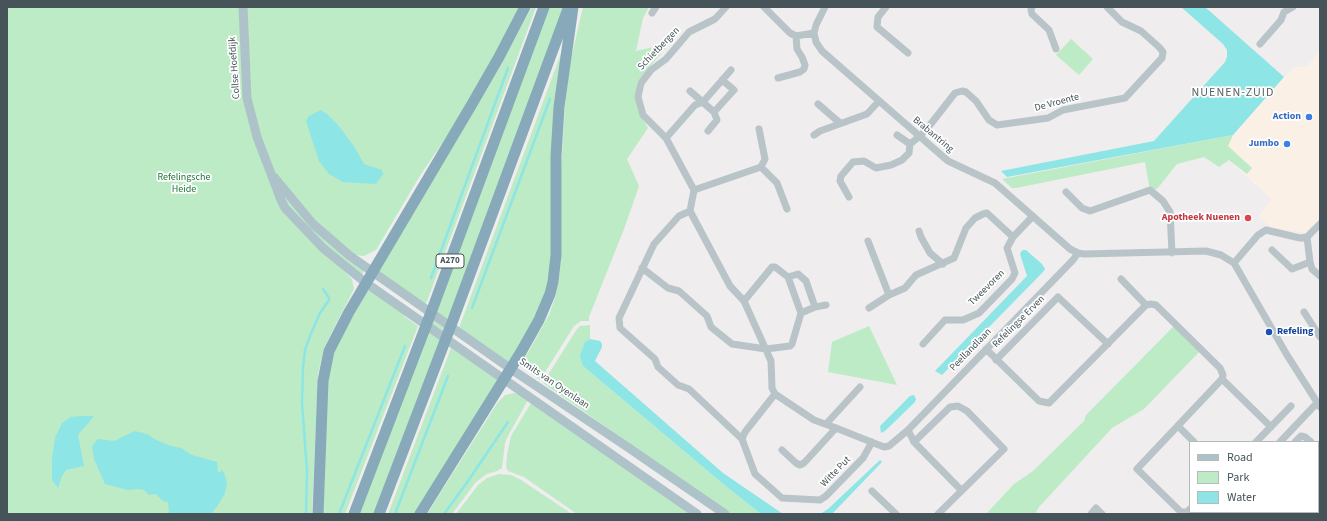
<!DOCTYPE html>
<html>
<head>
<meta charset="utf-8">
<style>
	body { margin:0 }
	#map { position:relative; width:1327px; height:521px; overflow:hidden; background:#efeded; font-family:"Source Sans 3",sans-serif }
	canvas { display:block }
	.frame { position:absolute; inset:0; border:8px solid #465459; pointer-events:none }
	.legend { position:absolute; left:1189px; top:441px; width:130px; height:72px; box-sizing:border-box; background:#fff; border:1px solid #b5bbbd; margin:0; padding:5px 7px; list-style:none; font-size:12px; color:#465459 }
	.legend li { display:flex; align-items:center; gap:8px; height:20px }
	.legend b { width:20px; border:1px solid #b5bbbd }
</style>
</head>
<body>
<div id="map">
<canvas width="1327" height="521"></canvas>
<div class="frame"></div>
<ul class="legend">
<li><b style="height:5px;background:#aec2ca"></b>Road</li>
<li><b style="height:11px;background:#bdebc6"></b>Park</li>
<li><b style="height:11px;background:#8de5e5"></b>Water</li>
</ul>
</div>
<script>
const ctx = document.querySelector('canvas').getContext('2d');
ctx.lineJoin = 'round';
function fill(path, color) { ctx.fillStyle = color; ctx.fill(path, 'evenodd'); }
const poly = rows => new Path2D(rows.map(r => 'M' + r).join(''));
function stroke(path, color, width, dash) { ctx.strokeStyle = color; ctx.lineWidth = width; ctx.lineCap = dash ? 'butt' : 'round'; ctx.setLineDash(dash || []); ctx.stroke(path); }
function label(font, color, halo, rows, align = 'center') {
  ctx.font = font + ' "Source Sans 3",sans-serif'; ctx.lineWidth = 3.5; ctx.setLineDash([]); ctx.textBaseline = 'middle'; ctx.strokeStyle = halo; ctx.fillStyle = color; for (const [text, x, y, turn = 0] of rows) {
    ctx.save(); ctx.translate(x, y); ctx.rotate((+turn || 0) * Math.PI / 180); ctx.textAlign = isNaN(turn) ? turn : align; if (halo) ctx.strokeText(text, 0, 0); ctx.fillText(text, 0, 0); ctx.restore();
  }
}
fill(poly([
	[1320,51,1320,218,1306,233,1270,227,1258,216,1272,200,1229,160,1228,146,1233,135,1284,77,1294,67,1306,67]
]), '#faf0e6');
fill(poly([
	[7,7,520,7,503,40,452,129,421,174,376,250,364,256,355,255,364,272,362,274,340,267,352,279,354,289,336,324,324,348,318,374,312,514,7,514],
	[532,7,536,7,426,304,378,273,493,78],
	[549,7,565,7,375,514,359,514],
	[583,7,649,7,643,18,636,51,670,43,637,82,636,98,639,112,648,128,627,159,639,186,624,229,589,317,589,321,581,321,574,326,540,380,528,371,525,360,526,356,549,315,555,298,559,279,561,260,561,171,565,105,570,63],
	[1071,39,1093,59,1079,75,1056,55],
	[563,48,552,259,549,282,542,305,512,360,507,363,459,328],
	[1233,135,1228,146,1252,168,1247,174,1229,160,1219,167,1204,157,1177,164,1157,189,1150,190,1145,162,1016,188,1012,188,1002,179],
	[370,290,405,314,404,316,418,326,345,514,321,514,326,375,331,355,367,291],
	[1176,324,1202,349,1144,409,1112,428,1039,507,1035,514,986,514,1014,484,1033,471,1084,421,1086,415],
	[590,325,590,339,585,342,583,366,722,483,761,514,731,514,543,383,577,329,580,326],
	[869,326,879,347,897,385,828,372,832,342],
	[451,348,498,379,417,514,388,514],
	[514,393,521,395,528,400,508,436,505,443,502,468,497,471,487,474,476,482,452,514,427,514,498,402,505,395],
	[531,403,689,514,577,514,524,477,508,471,506,467,507,455,511,436],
	[499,474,511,475,521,480,572,514,456,514,478,485,487,478]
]), '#bdebc6');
fill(poly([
	[1181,7,1205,7,1284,77,1233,135,1007,177,1001,171,1154,141,1225,62,1227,57,1227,50,1223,44],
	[321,110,328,115,339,126,355,148,364,164,382,170,383,174,376,184,343,182,329,174,319,161,306,121,309,116],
	[1023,250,1026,250,1042,264,1045,269,1043,272,942,375,935,371,1027,276,1020,254,1021,252],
	[590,339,600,341,602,344,602,347,595,361,723,473,783,514,761,514,722,483,583,366,580,356,585,342],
	[914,395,916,399,915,402,885,431,881,433,880,426,910,396],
	[81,416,94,416,78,435,84,466,66,470,62,476,58,488,52,480,52,459,55,438,62,423,71,417],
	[135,431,147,434,156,440,171,446,181,448,192,455,217,462,218,472,220,472,222,470,224,473,227,483,225,493,218,505,211,514,169,514,168,502,163,501,156,494,149,495,144,490,139,489,128,490,105,484,94,459,92,446,98,439,114,441],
	[880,460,882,462,832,514,820,514,828,509]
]), '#8de5e5');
stroke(poly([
	[431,278,508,68],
	[472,308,550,99],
	[306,514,307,471,302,403,303,367,305,350,310,336,320,313,329,300,329,298,323,289],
	[339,514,405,346],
	[395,514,448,376],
	[444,514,466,484,508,422]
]), '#8de5e5', 2.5);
stroke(poly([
	[726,7,715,19,689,32,666,59,651,70,641,83,638,97,643,115,666,138,694,190,690,211,730,286,744,301,771,361,772,388,775,394,814,420,836,428,884,447,889,446,908,430,1073,260,1078,253],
	[764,7,790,33,796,36,814,33],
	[825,7,816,25,814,33,816,42,822,51,948,161,995,183,1070,249,1078,253,1084,254,1206,251,1221,255,1234,263,1287,355,1320,407],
	[886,7,878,17,877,27,908,53],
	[1032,7,1031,10,1032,14,1049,30,1056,49],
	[652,13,656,7],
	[1260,44,1281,20,1284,12,1293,7],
	[778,78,800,72,804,69,805,65,802,57,797,49,796,36],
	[690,91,714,112,734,90,722,80],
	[818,104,840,123],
	[708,131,717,120,714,112],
	[814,135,820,131,867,114,879,101],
	[897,135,910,144],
	[666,138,695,105,703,102,731,70],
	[761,167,777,183,787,209],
	[694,190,761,167,765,159,759,129],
	[1066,192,1082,208,1090,211,1150,190,1163,201,1170,212,1172,253],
	[849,197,840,181,841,176,853,162,864,161,876,168,891,165,902,160,909,153,910,144,920,136,930,125,955,93,962,91,966,92,976,101,989,120,997,125,1048,118,1063,110,1125,98,1162,58,1163,52,1159,47,1141,31,1122,22,1107,7],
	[690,211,679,216,654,244,619,318,620,328,655,359,658,367,678,385,689,389,742,439],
	[919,231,921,237,930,253,943,264],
	[1307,237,1310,262,1312,269,1320,276],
	[868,241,889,295],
	[1272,250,1292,269,1310,262],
	[1234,263,1258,235,1266,230,1300,238,1307,237,1320,224],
	[642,268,668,288,679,291,707,316,711,327,732,344,766,349,790,346,792,344,801,313,815,307,826,305],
	[788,277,798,274,806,281,815,307],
	[1121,279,1146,305],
	[744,301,772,267,775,267,788,277,801,313],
	[869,308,889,295,905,288,916,275,954,258,966,228,975,218,983,214,987,213,1013,237],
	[1304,312,1320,337],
	[923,344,945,320,963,320,979,313,1012,279,1015,273,1007,248,1013,237,1033,216],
	[986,349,1039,401,1049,403,1146,305,1151,304,1156,305,1220,368,1223,375,1222,379,1137,469,1181,512,1187,512,1190,509],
	[996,360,1058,297,1108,344],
	[1222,379,1271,427],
	[775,394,745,432,742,439,755,474,782,498,820,500,826,496,863,458,872,442],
	[826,424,860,387],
	[1178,426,1194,442],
	[908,430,914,442,961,490],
	[914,442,950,407,958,406,967,411,1004,449,938,514],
	[1256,442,1291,406],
	[1280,442,1317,403],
	[1295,442,1301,436,1305,437,1311,442],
	[782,450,796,463,800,465,804,463,836,428],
	[1318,450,1320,452],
	[872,491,896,514],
	[1091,514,1096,508,1102,514],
	[1207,514,1209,512],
	[1224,514,1226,512]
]), '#b9c4c9', 7);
stroke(poly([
	[243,7,247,98,257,137,281,200,285,208,323,248,366,283,697,514],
	[274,177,313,224,350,256,511,369,626,446,725,514]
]), '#aec2ca', 9);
stroke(poly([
	[318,514,323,381,329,351,349,312,472,104,499,57,525,7],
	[354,514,435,302,544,7],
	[379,514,453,320,568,9],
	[420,514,521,352,539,320,550,294,553,282,556,255,556,156,559,107,573,7]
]), '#87a9b9', 11);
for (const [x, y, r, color] of [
	[1309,117,4,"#3f7fe0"],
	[1287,144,4,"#3f7fe0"],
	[1248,218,4,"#e0444e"],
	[1269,332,4,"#1a4fb4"]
]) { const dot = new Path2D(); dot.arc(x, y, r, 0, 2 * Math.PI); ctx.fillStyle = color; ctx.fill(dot); stroke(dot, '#fff', 1.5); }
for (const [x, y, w] of [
	[450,261,28]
]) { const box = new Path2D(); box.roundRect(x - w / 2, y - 7, w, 14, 3); ctx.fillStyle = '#fff'; ctx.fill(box); stroke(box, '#465459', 1); }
label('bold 9px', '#465459', null, [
	["A270",450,261]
]);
label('10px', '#465459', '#fff', [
	["Schietbergen",659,49,-46],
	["Collse Hoefdijk",235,68,-94],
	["De Vroente",1057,103,-15],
	["Brabantring",933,135,40],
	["Tweevoren",987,288,-45],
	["Refelingse Erven",1019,322,-45],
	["Peellandlaan",971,350,-46],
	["Smits van Oyenlaan",554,384,34],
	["Witte Put",836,472,-46]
]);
label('bold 10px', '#366cbe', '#fff', [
	["Action",1301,117],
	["Jumbo",1279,144]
], 'right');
label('10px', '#1c7537', '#fff', [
	["Refelingsche",184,178],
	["Heide",184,190]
]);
label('bold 10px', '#be3a42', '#fff', [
	["Apotheek Nuenen",1240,218]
], 'right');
label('bold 10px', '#164399', '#fff', [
	["Refeling",1277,332]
], 'left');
ctx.letterSpacing = '1px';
label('12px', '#5a5f61', '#fff', [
	["NUENEN-ZUID",1233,93]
]);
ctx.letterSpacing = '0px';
</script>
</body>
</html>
